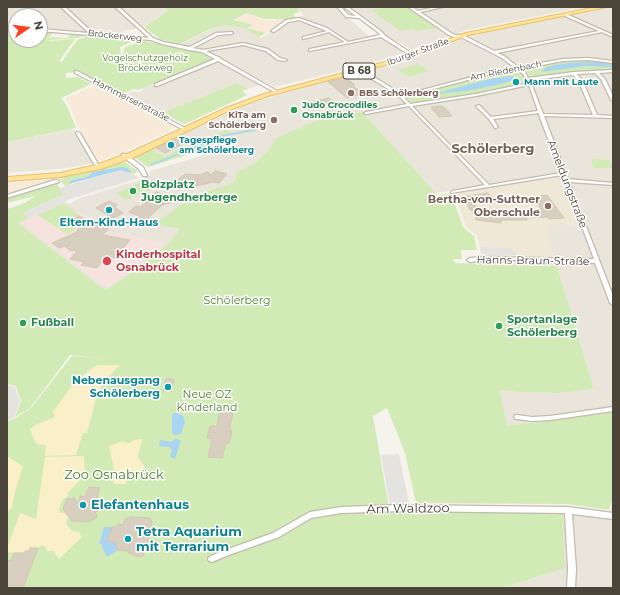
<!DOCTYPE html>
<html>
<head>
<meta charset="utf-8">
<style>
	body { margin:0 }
	#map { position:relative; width:620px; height:595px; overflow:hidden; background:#f6f3ec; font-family:Montserrat,sans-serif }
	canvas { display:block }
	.frame { position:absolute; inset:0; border:8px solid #4b4439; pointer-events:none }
	.north { position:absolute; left:8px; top:8px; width:40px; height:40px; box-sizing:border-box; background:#fff; border:1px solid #b7b4b0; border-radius:50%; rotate:77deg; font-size:11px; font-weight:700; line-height:16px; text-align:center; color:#4b4439 }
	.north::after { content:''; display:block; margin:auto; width:14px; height:18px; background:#fc3f1d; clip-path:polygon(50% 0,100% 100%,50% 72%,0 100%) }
</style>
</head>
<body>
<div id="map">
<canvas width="620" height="595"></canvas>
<div class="frame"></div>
<div class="north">N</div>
</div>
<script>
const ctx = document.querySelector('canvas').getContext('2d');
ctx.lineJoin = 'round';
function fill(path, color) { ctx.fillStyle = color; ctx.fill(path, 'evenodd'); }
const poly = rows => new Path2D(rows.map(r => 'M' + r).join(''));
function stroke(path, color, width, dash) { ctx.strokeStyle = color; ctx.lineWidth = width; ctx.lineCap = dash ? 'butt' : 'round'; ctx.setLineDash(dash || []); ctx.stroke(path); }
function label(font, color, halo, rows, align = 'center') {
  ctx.font = font + ' Montserrat,sans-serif'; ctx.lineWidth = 3; ctx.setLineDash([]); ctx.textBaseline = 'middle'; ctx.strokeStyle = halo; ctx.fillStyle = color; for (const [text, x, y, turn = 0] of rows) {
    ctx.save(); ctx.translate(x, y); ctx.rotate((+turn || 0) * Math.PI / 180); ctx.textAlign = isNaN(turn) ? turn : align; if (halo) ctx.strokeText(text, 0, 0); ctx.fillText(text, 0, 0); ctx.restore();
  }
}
fill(poly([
	[7,7,163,7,168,11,143,27,120,32,123,36,40,29,40,16,16,16,16,28,7,28],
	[303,7,336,7,372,39,382,38,404,53,368,64,275,87,203,50,181,44,211,29,224,25,244,28,261,38,288,22,302,19,299,18,303,15,299,9],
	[348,7,584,7,467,30,412,49,388,37],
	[613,7,613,412,507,426,500,390,520,392,559,393,594,389,555,259,482,257,477,236,466,226,454,190,436,193,362,112,317,120,276,138,269,150,256,162,237,172,234,182,191,197,156,224,180,229,168,244,122,280,105,290,18,223,65,201,69,204,83,197,143,179,149,175,150,171,198,157,219,149,218,143,207,136,165,156,150,149,246,105,319,82,392,65,465,38,504,28],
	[218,61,260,85,242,91,247,95,184,124,124,95,133,91,137,92,142,91,143,88],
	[74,129,93,163,68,168,7,173,7,142],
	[613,498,613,588,502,588,565,568,563,513,609,519]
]), '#eae5da');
fill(poly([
	[247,13,264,20,287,19,279,26,267,33,248,28,253,25,234,21],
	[97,85,150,111,178,126,121,154,98,161,80,130,66,98],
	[62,177,51,181,7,195,7,181]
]), '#f7ead8');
fill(poly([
	[559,177,577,225,545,224,555,259,482,257,477,236,466,226,455,193]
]), '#efe8d6');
fill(poly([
	[65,202,76,211,111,227,107,232,166,243,121,279,106,288,20,222]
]), '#f6e3e0');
fill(poly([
	[164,7,302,7,298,9,300,12,293,14,297,19,264,19,247,13,233,20,253,25,247,28,266,33,259,37,244,28,224,25,210,29,180,44,161,40,144,27,168,11],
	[390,7,406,7,437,28,417,31,412,29,400,31,371,10],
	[7,30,16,30,16,40,40,40,40,31,55,31,49,37,49,39,51,37,67,38,70,35,87,35,77,38,49,40,49,41,75,39,59,61,62,62,77,40,91,35,138,39,120,47,121,58,125,47,135,44,141,40,201,53,215,59,138,90,134,89,120,95,79,72,66,73,66,78,78,77,91,84,61,98,67,106,76,128,7,142],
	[578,60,613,63,613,70,575,72,534,78,531,77,524,68],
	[418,64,429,71,410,77,398,70],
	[513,69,517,69,520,74,525,82,523,83,486,92,417,103,411,102,404,95,428,91,495,73],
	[237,83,248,89,241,91,247,95,185,124,163,113],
	[362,112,436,193,433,196,451,193,463,227,474,236,477,250,461,250,462,259,453,259,455,263,557,266,594,389,559,393,520,392,500,390,507,426,613,412,613,498,609,510,567,504,416,503,405,453,387,408,373,416,389,508,563,510,565,568,502,588,187,588,187,586,186,588,7,588,7,421,14,419,31,408,72,356,115,360,70,355,30,408,15,417,21,401,16,386,7,384,7,209,25,203,35,196,7,203,7,198,56,183,64,194,23,213,29,218,18,223,105,290,122,280,168,244,180,229,155,224,191,197,234,182,237,172,256,162,269,150,276,138,317,120],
	[254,128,260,131,215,137,213,135,225,130,233,133],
	[207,136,218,143,193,153,148,167,136,158,136,156,150,149,165,156],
	[591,159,610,160,613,168,594,168],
	[120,162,126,163,138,171,137,172,133,174,130,173,130,171,116,168,107,171,93,172,87,177,78,179,69,184,70,185,65,186,60,180,67,176],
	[141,182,151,189,126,200,116,193],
	[64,203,79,215,71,219,76,222,75,230,67,234,37,215]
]), '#d2eab5');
fill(poly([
	[97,365,120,365,103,382,95,402,87,433,83,433,76,455,45,456,46,445,37,444,35,442,30,429,35,425,55,417,53,412,75,381],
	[142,439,138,457,144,466,145,472,141,475,134,474,130,476,127,479,126,484,113,484,114,470,109,446,124,441,125,443,130,443,134,440],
	[7,456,23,466,15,492,12,507,7,513],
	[84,456,85,475,68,493,68,496,63,499,59,510,61,513,66,513,68,516,66,524,72,531,79,532,82,537,59,559,53,551,47,551,45,546,41,546,38,548,30,548,29,551,25,551,24,553,7,552,7,548,20,513,36,519,45,457]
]), '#f9efc9');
fill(poly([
	[121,170,133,174,139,178,70,199,29,218,23,213,64,194,59,188],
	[480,247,509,248,520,255,508,254,508,257,488,256,487,254,481,253],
	[488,261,554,262,555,266,488,264],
	[7,385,15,387,20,401,14,418,7,420],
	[399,454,409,504,390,505,381,455]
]), '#e5e3e0');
fill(poly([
	[596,62,613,64,613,67,585,66,541,72,545,68,556,65,568,63],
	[510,76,514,77,514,80,501,84,466,91,433,94,490,79],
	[122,167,127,168,131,171,130,173,121,170,69,184,72,180,87,177,93,172],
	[174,413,178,413,183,416,185,422,181,434,174,435,172,432,172,415],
	[175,439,181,440,175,459,170,456,172,450,169,447,159,446,160,440,171,442],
	[104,527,112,527,107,541,117,542,116,545,118,550,107,557,102,547,102,544,99,544]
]), '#a9d4f2');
stroke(poly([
	[217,137,258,129],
	[151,165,213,140]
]), '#a9d4f2', 1.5);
const building = poly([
	[344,77,354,84,354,87,361,92,359,92,362,94,347,98,328,82,344,77],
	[329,98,335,103,318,108,311,102,329,98],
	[441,106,445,108,452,116,439,117,431,107,441,106],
	[176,139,185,143,165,153,156,148,176,139],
	[215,171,227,174,219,183,214,182,195,186,194,183,180,186,175,182,185,174,199,175,208,172,211,175,215,171],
	[157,192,171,198,174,202,162,205,148,218,152,219,148,224,135,221,139,216,129,212,136,206,140,207,150,199,147,197,157,192],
	[488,193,493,199,474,202,479,214,495,216,495,214,519,214,518,211,542,210,532,197,547,195,564,218,549,219,547,217,526,218,527,220,501,220,501,223,476,220,476,215,474,215,472,210,470,210,466,202,471,202,467,196,488,193],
	[109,201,117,205,114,207,123,213,113,218,96,208,109,201],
	[79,216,89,221,92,220,109,228,103,235,130,240,115,258,106,256,97,268,81,265,84,262,70,259,77,251,69,250,65,246,59,248,52,243,77,232,79,222,74,219,79,216],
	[166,379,174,379,171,391,163,391,166,379],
	[220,412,233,413,229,431,232,431,229,443,226,443,222,458,208,457,212,439,207,438,210,426,217,426,220,412],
	[89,487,100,488,97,498,101,503,99,510,95,512,97,516,96,518,89,522,71,521,70,516,68,516,63,509,67,499,74,498,79,503,80,496,85,497,89,487],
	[131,517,150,518,152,523,146,549,143,552,144,555,141,557,132,555,132,554,128,553,128,551,118,550,115,542,107,541,112,527,116,527,118,524,123,525,125,519,131,517],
	[30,548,38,548,24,586,7,586,7,560,11,561,14,553,24,553,25,551,29,551,30,548]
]);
fill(building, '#d8cfc1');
stroke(building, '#d3c7b4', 1);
const street = poly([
	[61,7,65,7,93,33,149,38,115,7,119,7,153,38,163,42,190,47,216,33,232,32,233,33,231,34,218,35,193,48,203,50,243,43,268,49,280,58,287,60,285,61,278,60,266,51,243,45,206,51,220,58,221,59,279,92,276,93,218,61,157,86,155,86,155,84,215,59,202,52,189,50,162,44,151,40,40,31,40,29,89,33,61,7],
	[337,7,341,7,348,15,356,16,344,7,348,7,382,32,384,35,411,53,408,54,381,37,309,51,309,49,310,49,345,42,329,32,303,39,303,37,327,31,299,20,288,22,274,32,271,31,286,20,299,18,327,28,348,42,380,35,379,33,359,18,346,17,337,7],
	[408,7,412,7,418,11,436,7,443,7,420,12,451,33,455,35,463,35,494,51,599,31,565,16,565,14,566,14,613,35,613,37,602,32,497,53,504,56,518,67,563,59,589,58,613,61,613,63,589,60,563,61,521,69,525,72,528,78,574,72,613,70,613,72,599,73,605,79,613,96,613,101,611,100,601,79,595,73,577,74,583,82,597,115,613,116,613,118,544,116,568,179,613,183,613,185,569,182,613,296,613,305,610,303,595,263,481,261,470,262,467,260,470,258,481,257,594,259,565,181,563,180,564,179,562,175,451,193,451,192,453,191,485,185,409,106,366,114,364,113,366,112,407,104,398,95,357,70,357,68,359,68,400,93,422,90,491,72,515,68,502,58,461,37,454,37,449,35,408,7],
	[517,69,523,74,528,83,476,94,410,104,402,95,422,92,491,74,517,69],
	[573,75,579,82,593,115,543,114,530,80,573,75],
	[529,85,538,111,491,117,479,105,476,106,489,119,495,128,496,128,498,127,493,119,539,113,539,115,561,173,489,185,412,106,476,96,529,85],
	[7,28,16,28,16,30,7,30,7,28],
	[75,71,77,71,187,129,185,130,184,130,75,73,75,71],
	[77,132,78,132,80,133,98,164,98,165,96,165,94,164,76,133,77,132],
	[122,154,126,154,143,167,147,175,147,176,143,176,139,169,122,156,122,154],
	[55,180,57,180,59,181,59,182,7,198,7,195,55,180],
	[613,407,613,411,550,420,532,421,517,419,515,419,514,417,515,415,517,415,532,417,550,416,613,407],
	[400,505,568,507,613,513,613,519,572,514,576,569,575,588,567,588,568,569,565,513,563,513,400,511,341,513,311,518,279,537,226,556,212,562,209,561,208,559,209,557,220,552,273,533,310,512,341,507,400,505]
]);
const primary = poly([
	[596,7,607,7,469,35,389,64,268,96,230,110,135,157,101,169,60,177,7,181,7,177,60,173,96,165,129,153,226,108,264,94,385,62,466,33,596,7]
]);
stroke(street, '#c2bbae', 2.5);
stroke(primary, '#e6c16a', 2);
fill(street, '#fff');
fill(primary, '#ffe39c');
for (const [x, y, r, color] of [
	[516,82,4,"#0f9aa8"],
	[351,93,4,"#8d6e63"],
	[294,110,4,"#2e9e5b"],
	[274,120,4,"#8d6e63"],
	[171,145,4,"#0f9aa8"],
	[133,191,4,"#2e9e5b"],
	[548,206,4,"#8d6e63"],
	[109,210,4,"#0f9aa8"],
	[107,261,5,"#e0444e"],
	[23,323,4,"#2e9e5b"],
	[499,326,4,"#2e9e5b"],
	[168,387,4,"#0f9aa8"],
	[83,505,4,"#0f9aa8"],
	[128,539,4,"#0f9aa8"]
]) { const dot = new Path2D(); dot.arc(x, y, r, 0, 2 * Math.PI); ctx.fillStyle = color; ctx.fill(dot); stroke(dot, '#fff', 1.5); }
label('9px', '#4b4439', '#fff', [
	["Bröckerweg",115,36,6],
	["Iburger Straße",418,52,-20],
	["Am Riedenbach",506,71,-11],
	["Hammersenstraße",131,100,27]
]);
label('9px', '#4a7f2a', '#fff', [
	["Vogelschutzgehölz",145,58],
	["Bröckerweg",145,68]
]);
label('bold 9px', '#0d838f', '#fff', [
	["Mann mit Laute",524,82],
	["Tagespflege",179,140],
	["am Schölerberg",179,150]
], 'left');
label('bold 9px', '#785e54', '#fff', [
	["BBS Schölerberg",359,93],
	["KiTa am",266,115,"right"],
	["Schölerberg",266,125,"right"]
], 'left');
label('bold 9px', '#27864d', '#fff', [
	["Judo Crocodiles",302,105],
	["Osnabrück",302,115]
], 'left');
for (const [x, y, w] of [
	[359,71,32]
]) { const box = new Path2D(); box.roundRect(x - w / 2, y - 8, w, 16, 3); ctx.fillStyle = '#fff'; ctx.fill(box); stroke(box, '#4b4439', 1); }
label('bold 10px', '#4b4439', null, [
	["B 68",359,71]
]);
label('11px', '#4b4439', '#fff', [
	["Ameldungstraße",567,184,69],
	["Hanns-Braun-Straße",533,261,1]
]);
label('bold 11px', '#27864d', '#fff', [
	["Bolzplatz",141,185],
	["Jugendherberge",141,198],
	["Sportanlage",507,320],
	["Schölerberg",507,333],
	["Fußball",31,323]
], 'left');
label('bold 11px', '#785e54', '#fff', [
	["Bertha-von-Suttner",540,200],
	["Oberschule",540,213]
], 'right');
label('bold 11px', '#0d838f', '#fff', [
	["Eltern-Kind-Haus",109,223],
	["Nebenausgang",160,381,"right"],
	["Schölerberg",160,394,"right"]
]);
label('bold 11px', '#be3a42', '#fff', [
	["Kinderhospital",116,255],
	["Osnabrück",116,268]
], 'left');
label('11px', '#4a7f2a', '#fff', [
	["Schölerberg",237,301],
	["Neue OZ",207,395],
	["Kinderland",207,408]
]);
label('bold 13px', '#6e6250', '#fff', [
	["Schölerberg",493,149]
]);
label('13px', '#4a7f2a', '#fff', [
	["Zoo Osnabrück",114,475]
]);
label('bold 13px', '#0d838f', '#fff', [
	["Elefantenhaus",91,505],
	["Tetra Aquarium",136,532],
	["mit Terrarium",136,547]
], 'left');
label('13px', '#4b4439', '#fff', [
	["Am Waldzoo",408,509,-1]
]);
</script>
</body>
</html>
